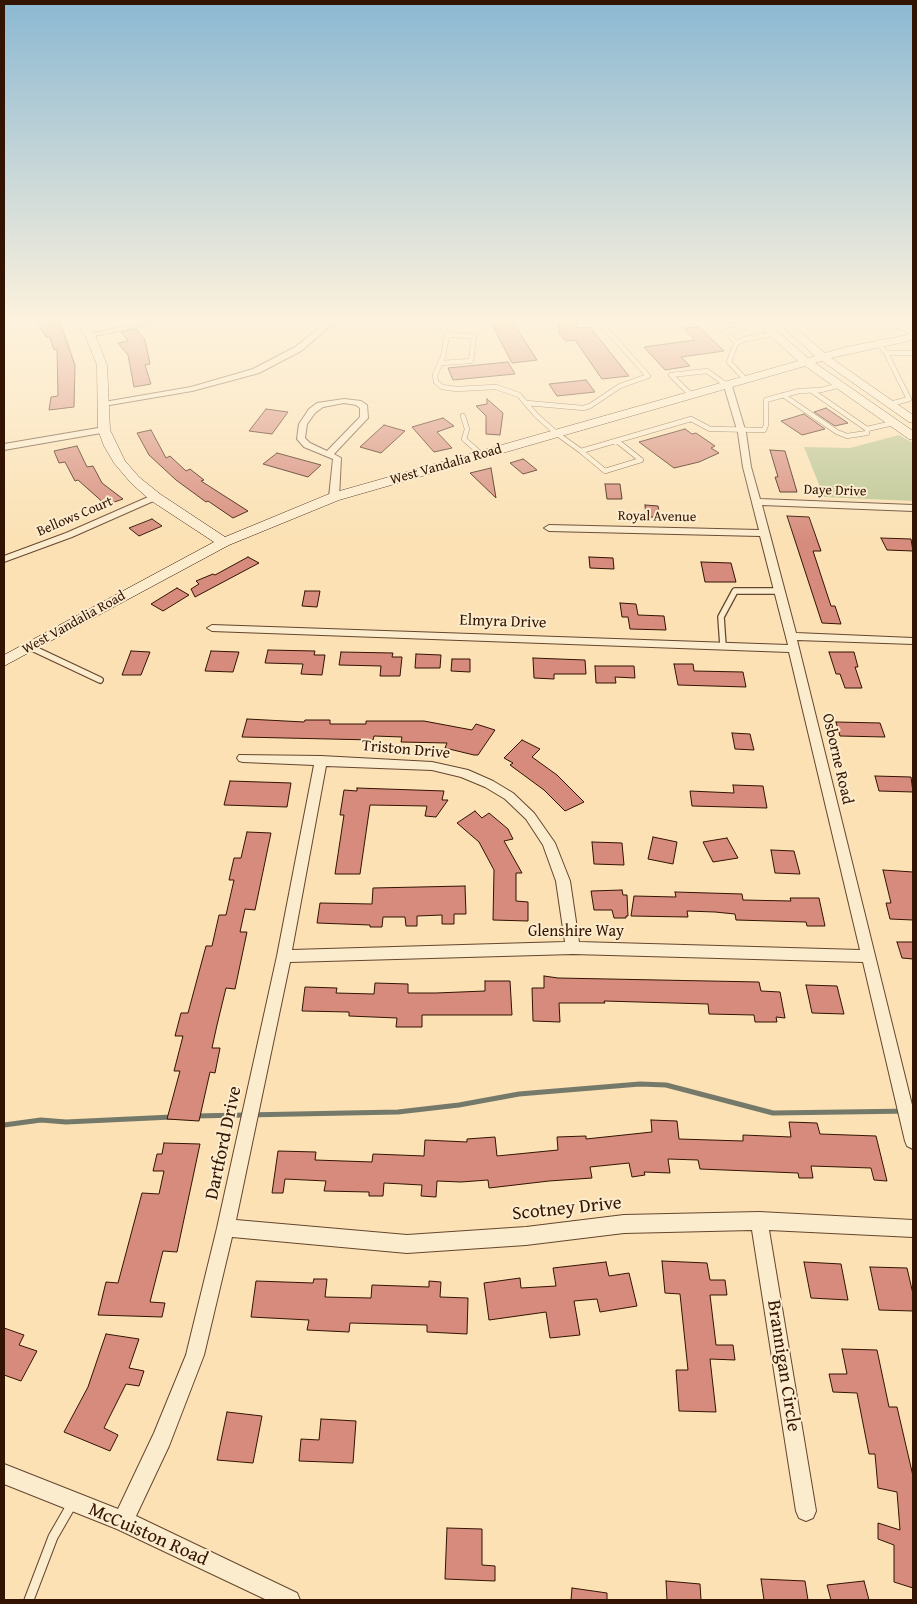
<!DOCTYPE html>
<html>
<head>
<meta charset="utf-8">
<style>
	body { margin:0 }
	#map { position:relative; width:917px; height:1604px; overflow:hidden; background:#fbe1b4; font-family:"Gentium Book Plus",serif }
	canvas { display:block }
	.frame { position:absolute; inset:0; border:5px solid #331302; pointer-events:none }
</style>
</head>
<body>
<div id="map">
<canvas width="917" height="1604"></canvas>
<div class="frame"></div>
</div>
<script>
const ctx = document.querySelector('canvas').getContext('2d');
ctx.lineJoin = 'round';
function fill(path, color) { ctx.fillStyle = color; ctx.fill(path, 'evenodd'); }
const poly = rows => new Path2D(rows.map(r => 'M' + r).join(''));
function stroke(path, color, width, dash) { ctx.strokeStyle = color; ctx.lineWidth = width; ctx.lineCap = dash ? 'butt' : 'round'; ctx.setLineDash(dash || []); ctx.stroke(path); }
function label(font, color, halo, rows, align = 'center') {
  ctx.font = font + ' "Gentium Book Plus",serif'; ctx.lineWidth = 4; ctx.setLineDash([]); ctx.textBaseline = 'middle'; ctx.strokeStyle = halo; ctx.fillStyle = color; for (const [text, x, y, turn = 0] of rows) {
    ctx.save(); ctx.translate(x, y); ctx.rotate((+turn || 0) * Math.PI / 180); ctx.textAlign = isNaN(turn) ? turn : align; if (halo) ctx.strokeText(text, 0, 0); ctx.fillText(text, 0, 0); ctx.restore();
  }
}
fill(poly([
	[899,435,913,443,913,501,824,497,804,447,850,448]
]), '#b9c491');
stroke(poly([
	[194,1116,398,1112,459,1105,519,1094,640,1084,666,1085,773,1113,913,1111],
	[4,1125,41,1120,66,1122,172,1117]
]), '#74796a', 5);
const building = poly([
	[35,319,52,319,56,327,56,320,59,320,75,365,74,407,49,410,51,397,58,396,57,349,54,350,50,337,46,337,35,319],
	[489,319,511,319,537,360,512,363,489,319],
	[559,319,577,319,577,328,590,327,629,376,602,379,575,340,565,341,559,333,559,319],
	[699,327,724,351,681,357,690,366,665,370,644,347,695,340,684,328,699,327],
	[136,329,145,340,150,364,145,365,151,384,134,387,128,355,118,343,128,341,121,332,136,329],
	[508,362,515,374,453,380,448,368,508,362],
	[586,380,595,392,557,396,549,384,586,380],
	[487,399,503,413,500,435,486,434,486,416,476,406,487,404,487,399],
	[826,408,848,423,835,426,814,412,826,408],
	[266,409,288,412,272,434,249,431,266,409],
	[804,414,825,429,802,435,781,421,804,414],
	[443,418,454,426,437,432,452,448,434,452,412,427,443,418],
	[384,425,405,431,381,453,360,447,384,425],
	[685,429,692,434,696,433,715,446,711,448,719,453,699,462,674,468,639,442,685,429],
	[151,430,166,458,170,456,186,471,190,469,204,480,201,481,248,511,233,518,208,501,206,502,176,480,149,455,137,433,151,430],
	[77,446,87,467,93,466,102,483,123,499,106,505,78,480,75,481,65,462,59,463,54,451,77,446],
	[770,450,785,451,797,492,780,492,775,477,778,477,770,450],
	[277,453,321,465,308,477,263,464,277,453],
	[523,459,526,461,537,470,523,474,510,463,523,459],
	[491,468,496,498,470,473,491,468],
	[605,484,620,484,622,499,607,499,605,484],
	[645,505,658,506,660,517,646,517,645,505],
	[787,516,809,517,821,551,813,551,831,606,835,606,841,624,822,623,787,516],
	[152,519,162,526,139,536,129,528,152,519],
	[881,538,911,539,913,551,887,550,881,538],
	[248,557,259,563,195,597,191,589,199,584,196,581,213,574,215,575,248,557],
	[589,557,613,558,614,569,590,568,589,557],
	[701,562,731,563,736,582,705,582,701,562],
	[177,588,189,595,163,611,151,604,177,588],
	[305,591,320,591,317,607,302,606,305,591],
	[620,603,636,604,638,615,664,616,666,630,630,629,628,617,622,617,620,603],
	[268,650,315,651,314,655,325,655,322,675,301,674,303,664,265,663,268,650],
	[131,651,150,652,141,675,122,675,131,651],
	[211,651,239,652,233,672,205,671,211,651],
	[341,652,393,653,392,657,402,657,400,676,380,676,381,666,339,665,341,652],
	[829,652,854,652,858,667,855,667,862,688,845,688,840,674,836,674,829,652],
	[416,654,441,655,440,668,415,668,416,654],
	[533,658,585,660,586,674,554,674,554,679,534,678,533,658],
	[452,659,470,659,470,672,451,671,452,659],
	[674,664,693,664,694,671,743,672,746,687,678,685,674,664],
	[595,666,634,666,635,678,615,677,616,683,596,683,595,666],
	[247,719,304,722,305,720,330,720,330,724,366,724,366,721,424,721,472,730,476,724,495,730,478,755,474,755,445,748,447,743,401,742,402,737,374,736,373,740,242,737,247,719],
	[836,722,880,723,885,737,840,736,836,722],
	[732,733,750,734,754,750,735,749,732,733],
	[522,740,540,749,532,757,557,775,584,802,565,811,544,790,510,765,513,763,504,758,522,740],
	[875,776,911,777,913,792,879,791,875,776],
	[230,781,291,783,287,807,224,805,230,781],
	[733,785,763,786,767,808,692,806,690,791,734,793,733,785],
	[357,788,444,791,442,800,448,800,436,817,425,816,427,806,370,805,360,874,335,874,344,815,340,815,344,790,357,791,357,788],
	[475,811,482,818,489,813,508,829,513,839,504,841,522,873,516,873,516,901,528,902,528,921,493,920,494,870,479,842,457,823,475,811],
	[247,832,271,833,255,910,245,909,240,932,247,932,235,989,226,988,217,1025,212,1048,220,1048,215,1073,210,1072,199,1121,167,1119,180,1071,174,1071,183,1036,175,1036,181,1013,188,1013,206,946,212,946,219,915,226,915,234,880,229,880,234,858,241,858,247,832],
	[653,837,677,842,673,864,648,859,653,837],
	[727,838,738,858,713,862,703,842,727,838],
	[592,842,622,843,624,865,594,864,592,842],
	[771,850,794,851,800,874,775,873,771,850],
	[883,870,913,872,913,920,890,919,886,903,891,903,883,870],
	[465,886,466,914,454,914,454,924,442,924,442,915,417,916,417,926,406,926,405,917,383,917,382,927,370,927,370,925,317,923,320,903,372,904,373,888,465,886],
	[622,890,623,895,627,895,628,916,626,916,626,918,614,918,612,910,594,910,591,891,622,890],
	[675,892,742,894,743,900,791,901,790,898,819,898,825,926,807,926,806,922,736,920,735,914,715,912,687,911,688,917,631,916,634,896,676,897,675,892],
	[897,942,913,942,913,959,902,958,897,942],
	[544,976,558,978,759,982,761,991,780,992,785,1018,776,1017,777,1022,755,1022,754,1015,709,1014,708,1004,604,1001,605,1003,559,1003,560,1022,533,1021,532,988,544,988,544,976],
	[485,981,510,981,512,1015,422,1015,422,1027,396,1027,397,1018,349,1016,349,1012,302,1011,305,987,337,988,336,993,374,994,375,983,408,984,408,993,436,993,485,991,485,981],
	[806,985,837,986,844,1014,812,1013,806,985],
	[651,1120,677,1121,679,1139,743,1141,743,1135,791,1137,789,1122,817,1123,820,1134,876,1136,887,1181,874,1180,871,1168,811,1166,813,1178,799,1178,798,1173,700,1169,698,1160,668,1159,670,1173,644,1172,645,1175,632,1177,629,1163,590,1167,592,1178,549,1181,489,1188,488,1180,461,1182,437,1181,436,1197,421,1196,422,1185,384,1183,383,1196,369,1196,369,1192,324,1191,326,1181,285,1179,283,1193,272,1193,278,1151,316,1152,315,1160,372,1162,373,1154,424,1156,425,1140,467,1142,467,1139,495,1137,497,1156,558,1150,557,1137,586,1136,586,1139,652,1132,651,1120],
	[164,1143,200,1144,177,1252,163,1251,150,1302,165,1303,162,1317,98,1315,106,1282,118,1283,142,1193,159,1194,164,1171,153,1171,157,1154,162,1154,164,1143],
	[662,1261,707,1263,710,1280,725,1280,727,1295,710,1295,716,1345,733,1345,735,1360,710,1359,716,1412,679,1411,676,1370,688,1370,680,1294,665,1293,662,1261],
	[606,1262,609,1276,629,1273,637,1306,600,1312,597,1299,574,1301,580,1335,550,1338,546,1312,489,1320,484,1283,520,1278,521,1288,556,1286,553,1268,606,1262],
	[804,1262,841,1264,848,1300,811,1298,804,1262],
	[870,1267,907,1268,913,1294,913,1311,879,1310,870,1267],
	[314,1279,327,1279,325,1297,371,1298,372,1285,429,1287,429,1281,441,1282,440,1297,468,1298,467,1334,427,1332,427,1325,350,1323,349,1332,307,1330,309,1320,251,1317,256,1281,313,1283,314,1279],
	[4,1328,24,1335,19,1345,37,1351,21,1381,4,1375,4,1328],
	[106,1334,139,1339,129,1368,144,1371,139,1386,126,1384,104,1428,118,1435,110,1451,64,1432,88,1387,106,1334],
	[842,1349,877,1350,889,1407,897,1407,913,1476,913,1588,894,1582,894,1545,878,1539,878,1523,900,1530,897,1492,878,1488,875,1454,869,1454,857,1393,833,1392,829,1374,847,1374,842,1349],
	[227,1412,262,1416,253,1463,217,1460,227,1412],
	[321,1419,356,1421,353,1463,299,1461,301,1439,319,1440,321,1419],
	[447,1528,482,1529,482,1565,495,1566,495,1581,445,1579,447,1528],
	[761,1579,805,1581,808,1600,764,1600,761,1579],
	[666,1581,700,1584,701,1600,667,1600,666,1581],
	[864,1581,869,1600,831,1600,827,1585,864,1581],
	[572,1588,607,1593,607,1600,571,1600,572,1588]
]);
fill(building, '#d68b7c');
stroke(building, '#331302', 1);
const laneFar2 = poly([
	[439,319,447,335,443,357,435,375,436,382,442,387,456,389,496,387,519,395,536,415,556,433,581,451,691,419,710,429,764,430,766,425,766,400,799,391,821,390,837,386],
	[879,319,886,324,905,328],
	[911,319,905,328,913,335],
	[878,342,886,353,909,399,890,404],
	[737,343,722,329,722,326,760,322],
	[886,353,913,353],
	[441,363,471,361,474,336,447,335],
	[746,380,729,362,736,343,745,339,774,334],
	[812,391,867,429],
	[783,395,837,432,847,436,867,433,867,429,893,423],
	[692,396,671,375,707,371,728,386],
	[527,403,583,408,590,406,620,386,648,376,597,319],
	[463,416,467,429,464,439,482,455],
	[581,451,605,471,641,460,617,441]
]);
const laneFar1 = poly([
	[723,646,721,617,735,591,779,591],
	[30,647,100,680]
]);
const lane = poly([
	[29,1600,53,1537,72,1504]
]);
const street = poly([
	[159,319,174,319,90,337,86,335,159,319],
	[330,319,338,319,301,351,259,373,192,391,104,406,100,404,104,402,191,387,253,369,295,347,330,319],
	[725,384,732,386,746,433,751,467,760,499,913,505,913,511,762,505,796,633,913,638,913,644,797,640,913,1109,913,1149,907,1146,905,1141,863,962,573,954,290,962,236,1220,407,1235,526,1227,624,1215,759,1212,913,1220,913,1237,769,1230,816,1511,813,1518,806,1521,799,1518,796,1511,752,1230,624,1233,526,1245,407,1253,232,1237,204,1355,169,1446,136,1516,297,1593,300,1600,267,1600,117,1529,4,1484,4,1464,118,1509,154,1433,186,1355,217,1228,277,956,314,765,243,762,239,761,237,758,239,755,321,756,432,762,468,770,493,781,513,793,534,813,555,843,570,881,579,942,860,950,789,652,212,631,207,628,212,625,788,645,760,536,549,531,544,528,549,525,759,530,743,467,738,433,724,386,725,384],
	[326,766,432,770,461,777,485,787,505,799,526,819,543,845,556,881,565,942,292,950,326,766],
	[344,399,361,401,367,405,368,418,334,454,341,458,339,497,334,500,329,497,333,459,304,447,297,439,299,424,309,409,317,403,344,399],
	[344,403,356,405,360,408,360,417,327,451,310,443,305,438,307,424,315,413,323,407,344,403],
	[104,427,108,430,107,432,4,450,4,444,104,427],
	[155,494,160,497,158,499,72,537,4,562,4,556,66,533,155,494]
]);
const secondary = poly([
	[74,319,84,319,95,335,107,365,110,430,125,461,139,477,160,494,225,537,329,494,798,361,752,319,763,319,808,358,815,356,774,319,785,319,825,353,846,347,913,334,913,340,831,358,913,415,913,423,909,422,822,361,815,363,913,431,913,440,909,439,805,366,339,500,229,545,4,666,4,655,214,542,150,500,131,483,114,463,104,446,98,430,97,365,85,335,74,319]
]);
stroke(laneFar2, '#65462e', 5.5);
stroke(laneFar1, '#65462e', 8);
stroke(lane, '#65462e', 11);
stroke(street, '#65462e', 2);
stroke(secondary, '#331302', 1);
stroke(laneFar2, '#fcecce', 4.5);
stroke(laneFar1, '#fcecce', 5.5);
stroke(lane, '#fcecce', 9);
fill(street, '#fcecce');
fill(secondary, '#fcecce');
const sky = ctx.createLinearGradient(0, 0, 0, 544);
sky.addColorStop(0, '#8bb8d2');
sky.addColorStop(0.59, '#fdf2dd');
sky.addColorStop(1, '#fdf2dd00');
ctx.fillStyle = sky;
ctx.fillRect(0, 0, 917, 544);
label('14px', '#331302', '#fcecce', [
	["West Vandalia Road",446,465,-16],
	["Daye Drive",835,491,2],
	["Bellows Court",75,517,-23],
	["Royal Avenue",657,517,1],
	["West Vandalia Road",74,623,-29]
]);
label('16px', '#331302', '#fcecce', [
	["Elmyra Drive",503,622,2],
	["Triston Drive",406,750,5],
	["Osborne Road",837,759,77],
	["Glenshire Way",576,932]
]);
label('19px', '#331302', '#fcecce', [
	["Dartford Drive",224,1143,-78],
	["Scotney Drive",567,1209,-6],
	["Brannigan Circle",783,1366,81],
	["McCuiston Road",148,1535,24]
]);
</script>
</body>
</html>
